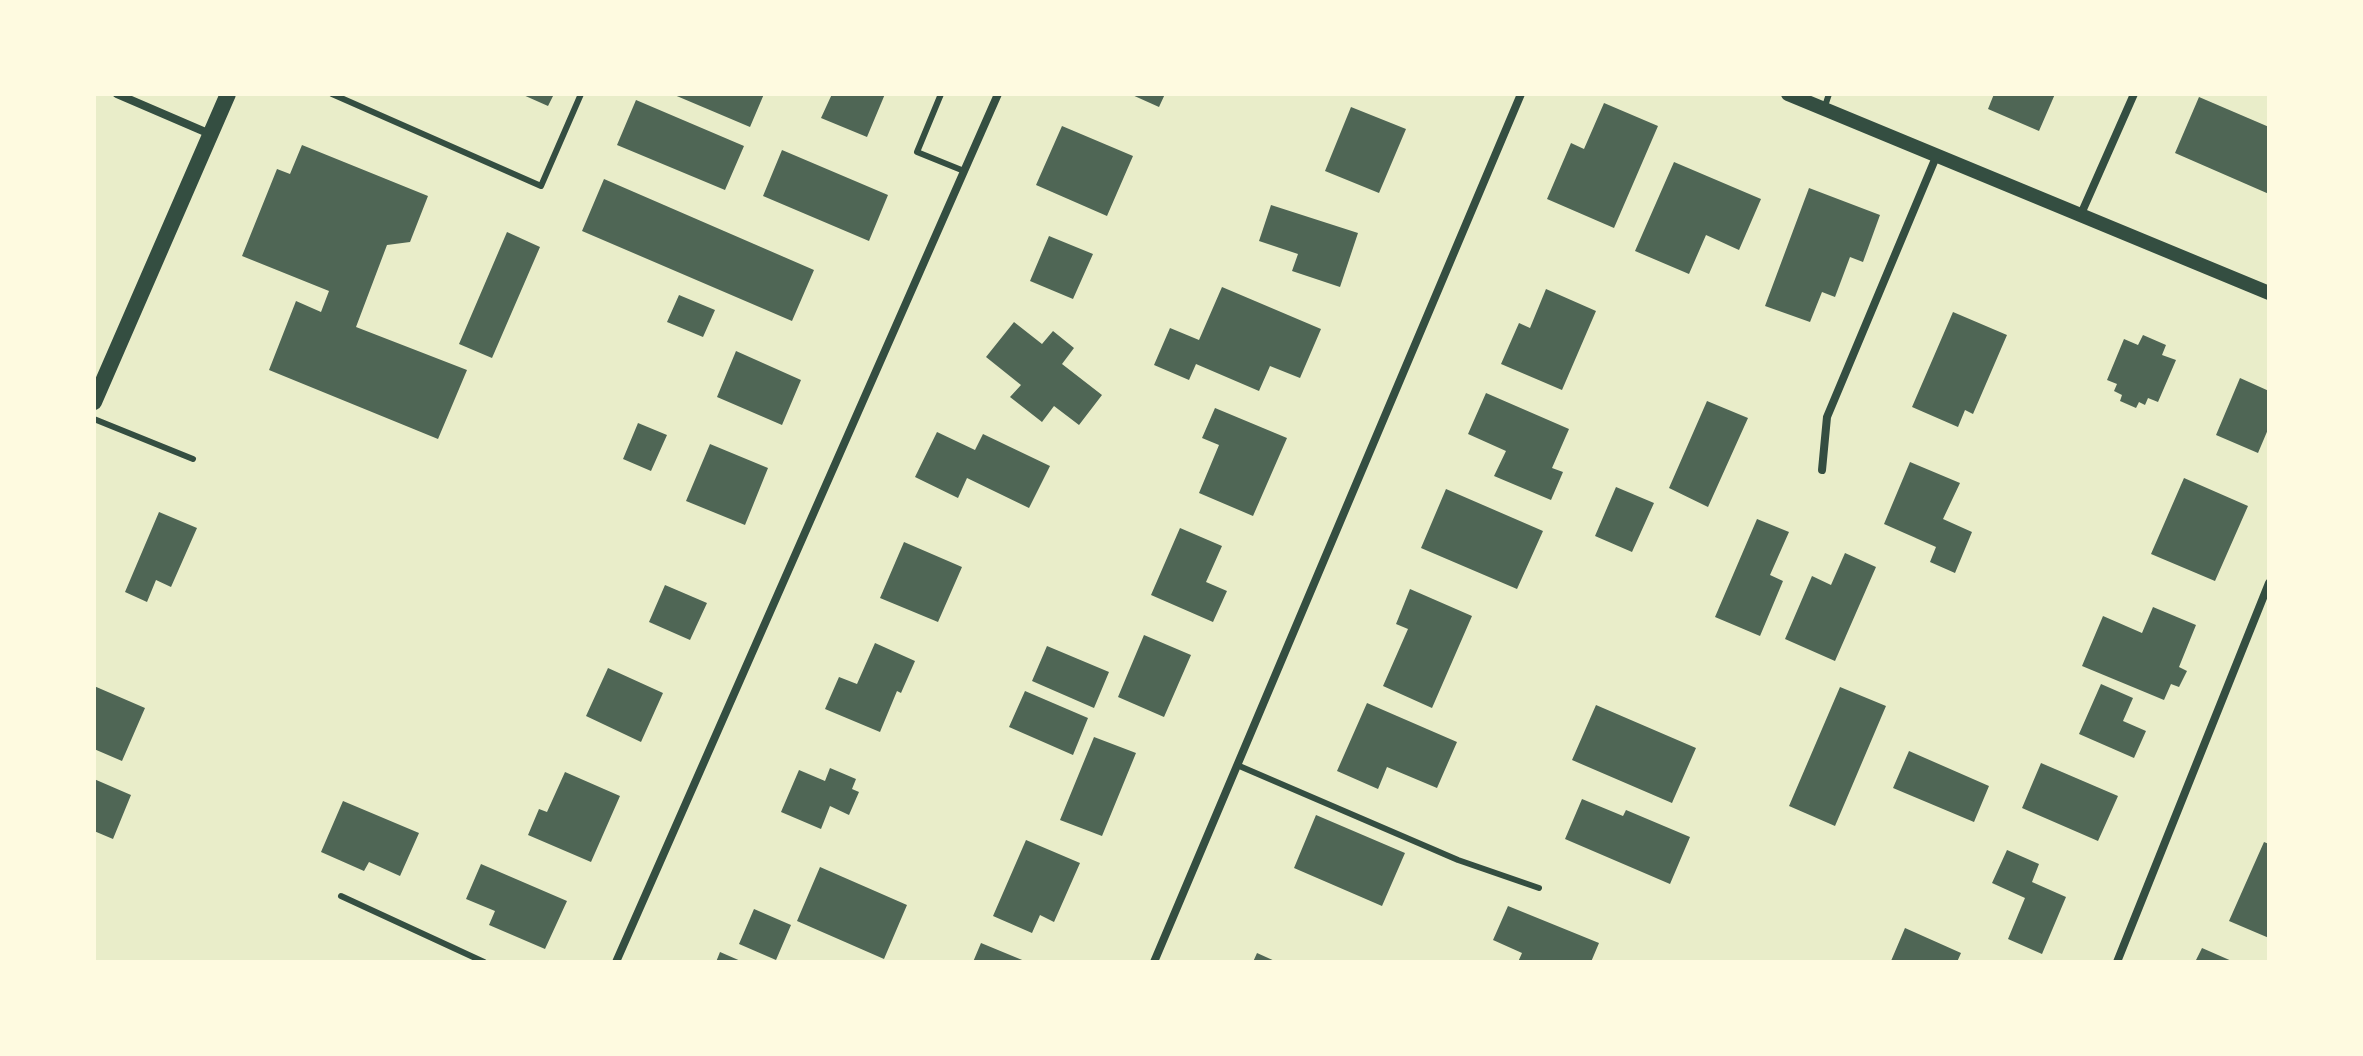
<!DOCTYPE html>
<html>
<head>
<meta charset="utf-8">
<style>
	body { margin:0 }
	#map { position:relative; width:2363px; height:1056px; overflow:hidden; background:#e9edc9; font-family:Cabin,sans-serif }
	canvas { display:block }
	.frame { position:absolute; inset:0; border:96px solid #fefae0; pointer-events:none }
</style>
</head>
<body>
<div id="map">
<canvas width="2363" height="1056"></canvas>
<div class="frame"></div>
</div>
<script>
const ctx = document.querySelector('canvas').getContext('2d');
ctx.lineJoin = 'round';
function fill(path, color) { ctx.fillStyle = color; ctx.fill(path, 'evenodd'); }
const poly = rows => new Path2D(rows.map(r => 'M' + r).join(''));
function stroke(path, color, width, dash) { ctx.strokeStyle = color; ctx.lineWidth = width; ctx.lineCap = dash ? 'butt' : 'round'; ctx.setLineDash(dash || []); ctx.stroke(path); }
fill(poly([
	[521,94,554,94,548,106],
	[672,94,764,94,750,127],
	[832,94,885,94,867,137,821,118],
	[1130,94,1165,94,1159,107],
	[1994,94,2055,94,2039,131,1988,109],
	[2199,97,2269,127,2269,194,2175,153],
	[636,100,744,146,725,190,617,145],
	[1604,103,1658,126,1614,228,1547,199,1571,143,1584,149],
	[1351,107,1406,129,1379,193,1325,171],
	[1062,126,1133,156,1107,216,1036,185],
	[302,145,428,196,410,242,387,245,356,327,467,370,438,439,269,370,296,301,321,312,329,291,242,256,277,169,290,174],
	[782,150,888,195,869,241,763,196],
	[1674,162,1761,199,1739,250,1706,235,1689,274,1635,251],
	[604,179,814,270,792,321,582,231],
	[1809,188,1880,215,1863,262,1850,257,1835,297,1822,292,1810,322,1765,306],
	[1271,205,1358,233,1340,287,1292,271,1298,254,1259,241],
	[507,232,540,247,492,358,459,344],
	[1049,236,1093,254,1073,299,1030,281],
	[1222,287,1321,329,1300,378,1270,366,1259,391,1196,364,1189,380,1154,365,1170,328,1199,340],
	[1546,289,1596,311,1562,390,1501,364,1519,323,1530,328],
	[679,295,715,310,703,337,667,322],
	[1953,312,2007,335,1973,414,1965,410,1958,427,1912,407],
	[1014,322,1042,344,1053,331,1074,348,1062,364,1102,395,1079,425,1054,406,1042,422,1010,397,1021,385,986,357],
	[2143,335,2166,345,2162,355,2176,360,2158,402,2148,398,2145,405,2139,402,2136,408,2120,401,2122,395,2114,391,2117,384,2107,380,2124,339,2138,345],
	[736,351,801,380,782,425,717,397],
	[2240,378,2269,391,2269,427,2258,453,2216,435],
	[1486,393,1569,429,1552,468,1563,472,1551,500,1494,476,1506,451,1468,434],
	[1707,401,1748,418,1708,507,1669,488],
	[1215,408,1287,438,1253,516,1199,493,1219,445,1202,438],
	[638,423,667,435,651,471,623,459],
	[937,432,975,450,983,434,1050,466,1029,508,967,478,958,498,915,477],
	[710,444,768,468,745,525,686,501],
	[1910,462,1960,483,1943,519,1972,532,1955,573,1930,562,1936,547,1884,524],
	[2184,478,2248,506,2215,581,2151,554],
	[1616,487,1654,503,1632,552,1595,536],
	[1446,489,1543,531,1517,589,1421,548],
	[159,512,197,528,171,587,156,580,147,602,125,592],
	[1757,519,1789,532,1770,575,1783,581,1760,636,1715,617],
	[1180,528,1222,546,1206,582,1227,591,1213,622,1151,595],
	[904,542,962,567,938,622,880,598],
	[1845,553,1876,567,1835,661,1785,639,1812,576,1831,585],
	[665,585,707,603,690,640,649,622],
	[1410,589,1472,616,1432,708,1383,686,1408,629,1396,624],
	[2153,607,2196,625,2179,667,2187,671,2179,687,2171,684,2164,700,2082,666,2103,616,2142,633],
	[1144,635,1191,655,1164,717,1118,697],
	[875,643,915,661,901,693,897,691,880,732,825,709,839,677,857,684],
	[1047,646,1109,672,1094,708,1032,681],
	[608,668,663,693,641,742,586,716],
	[2101,684,2133,698,2123,721,2146,731,2134,758,2079,734],
	[94,686,145,708,122,761,94,749],
	[1840,687,1886,706,1835,826,1789,806],
	[1025,691,1088,718,1073,755,1009,727],
	[1367,703,1457,742,1437,788,1387,767,1378,789,1337,771],
	[1596,705,1696,748,1672,803,1572,760],
	[1094,737,1136,753,1102,836,1060,820],
	[1909,751,1989,786,1974,822,1893,788],
	[2041,763,2118,796,2098,841,2022,808],
	[830,768,856,779,852,789,859,792,849,815,830,806,821,829,781,812,799,770,825,781],
	[565,772,620,796,591,862,528,835,539,809,547,812],
	[94,779,131,795,113,839,94,831],
	[1582,799,1623,816,1626,810,1690,837,1670,884,1565,839],
	[343,801,419,833,400,876,369,862,364,871,321,852],
	[1316,815,1405,853,1382,906,1294,868],
	[1026,840,1080,863,1054,922,1040,915,1032,933,993,916],
	[2264,842,2269,844,2269,938,2229,921],
	[2007,850,2039,864,2032,882,2066,897,2042,954,2008,939,2025,898,1992,883],
	[481,864,567,901,545,949,489,925,495,911,466,899],
	[820,867,907,905,884,959,797,921],
	[1508,906,1599,943,1591,962,1518,962,1522,953,1493,940],
	[754,909,791,925,776,960,739,944],
	[1905,928,1961,953,1957,962,1891,961],
	[981,943,1027,962,973,962],
	[2202,948,2234,962,2195,962],
	[720,952,743,962,716,962],
	[1257,953,1277,962,1253,962]
]), '#4f6655');
stroke(poly([
	[332,94,541,186,581,94],
	[941,94,917,152,964,171],
	[1824,109,1829,94],
	[94,419,193,459],
	[1237,765,1458,860,1539,888],
	[341,896,484,962]
]), '#344e41', 6);
stroke(poly([
	[117,94,210,134],
	[2081,214,2134,94],
	[1822,470,1827,417,1936,157],
	[616,962,998,94],
	[1154,962,1521,94],
	[2117,962,2269,583]
]), '#344e41', 8);
stroke(poly([
	[1788,94,2269,293]
]), '#344e41', 14);
stroke(poly([
	[94,402,228,94]
]), '#344e41', 16);
</script>
</body>
</html>
